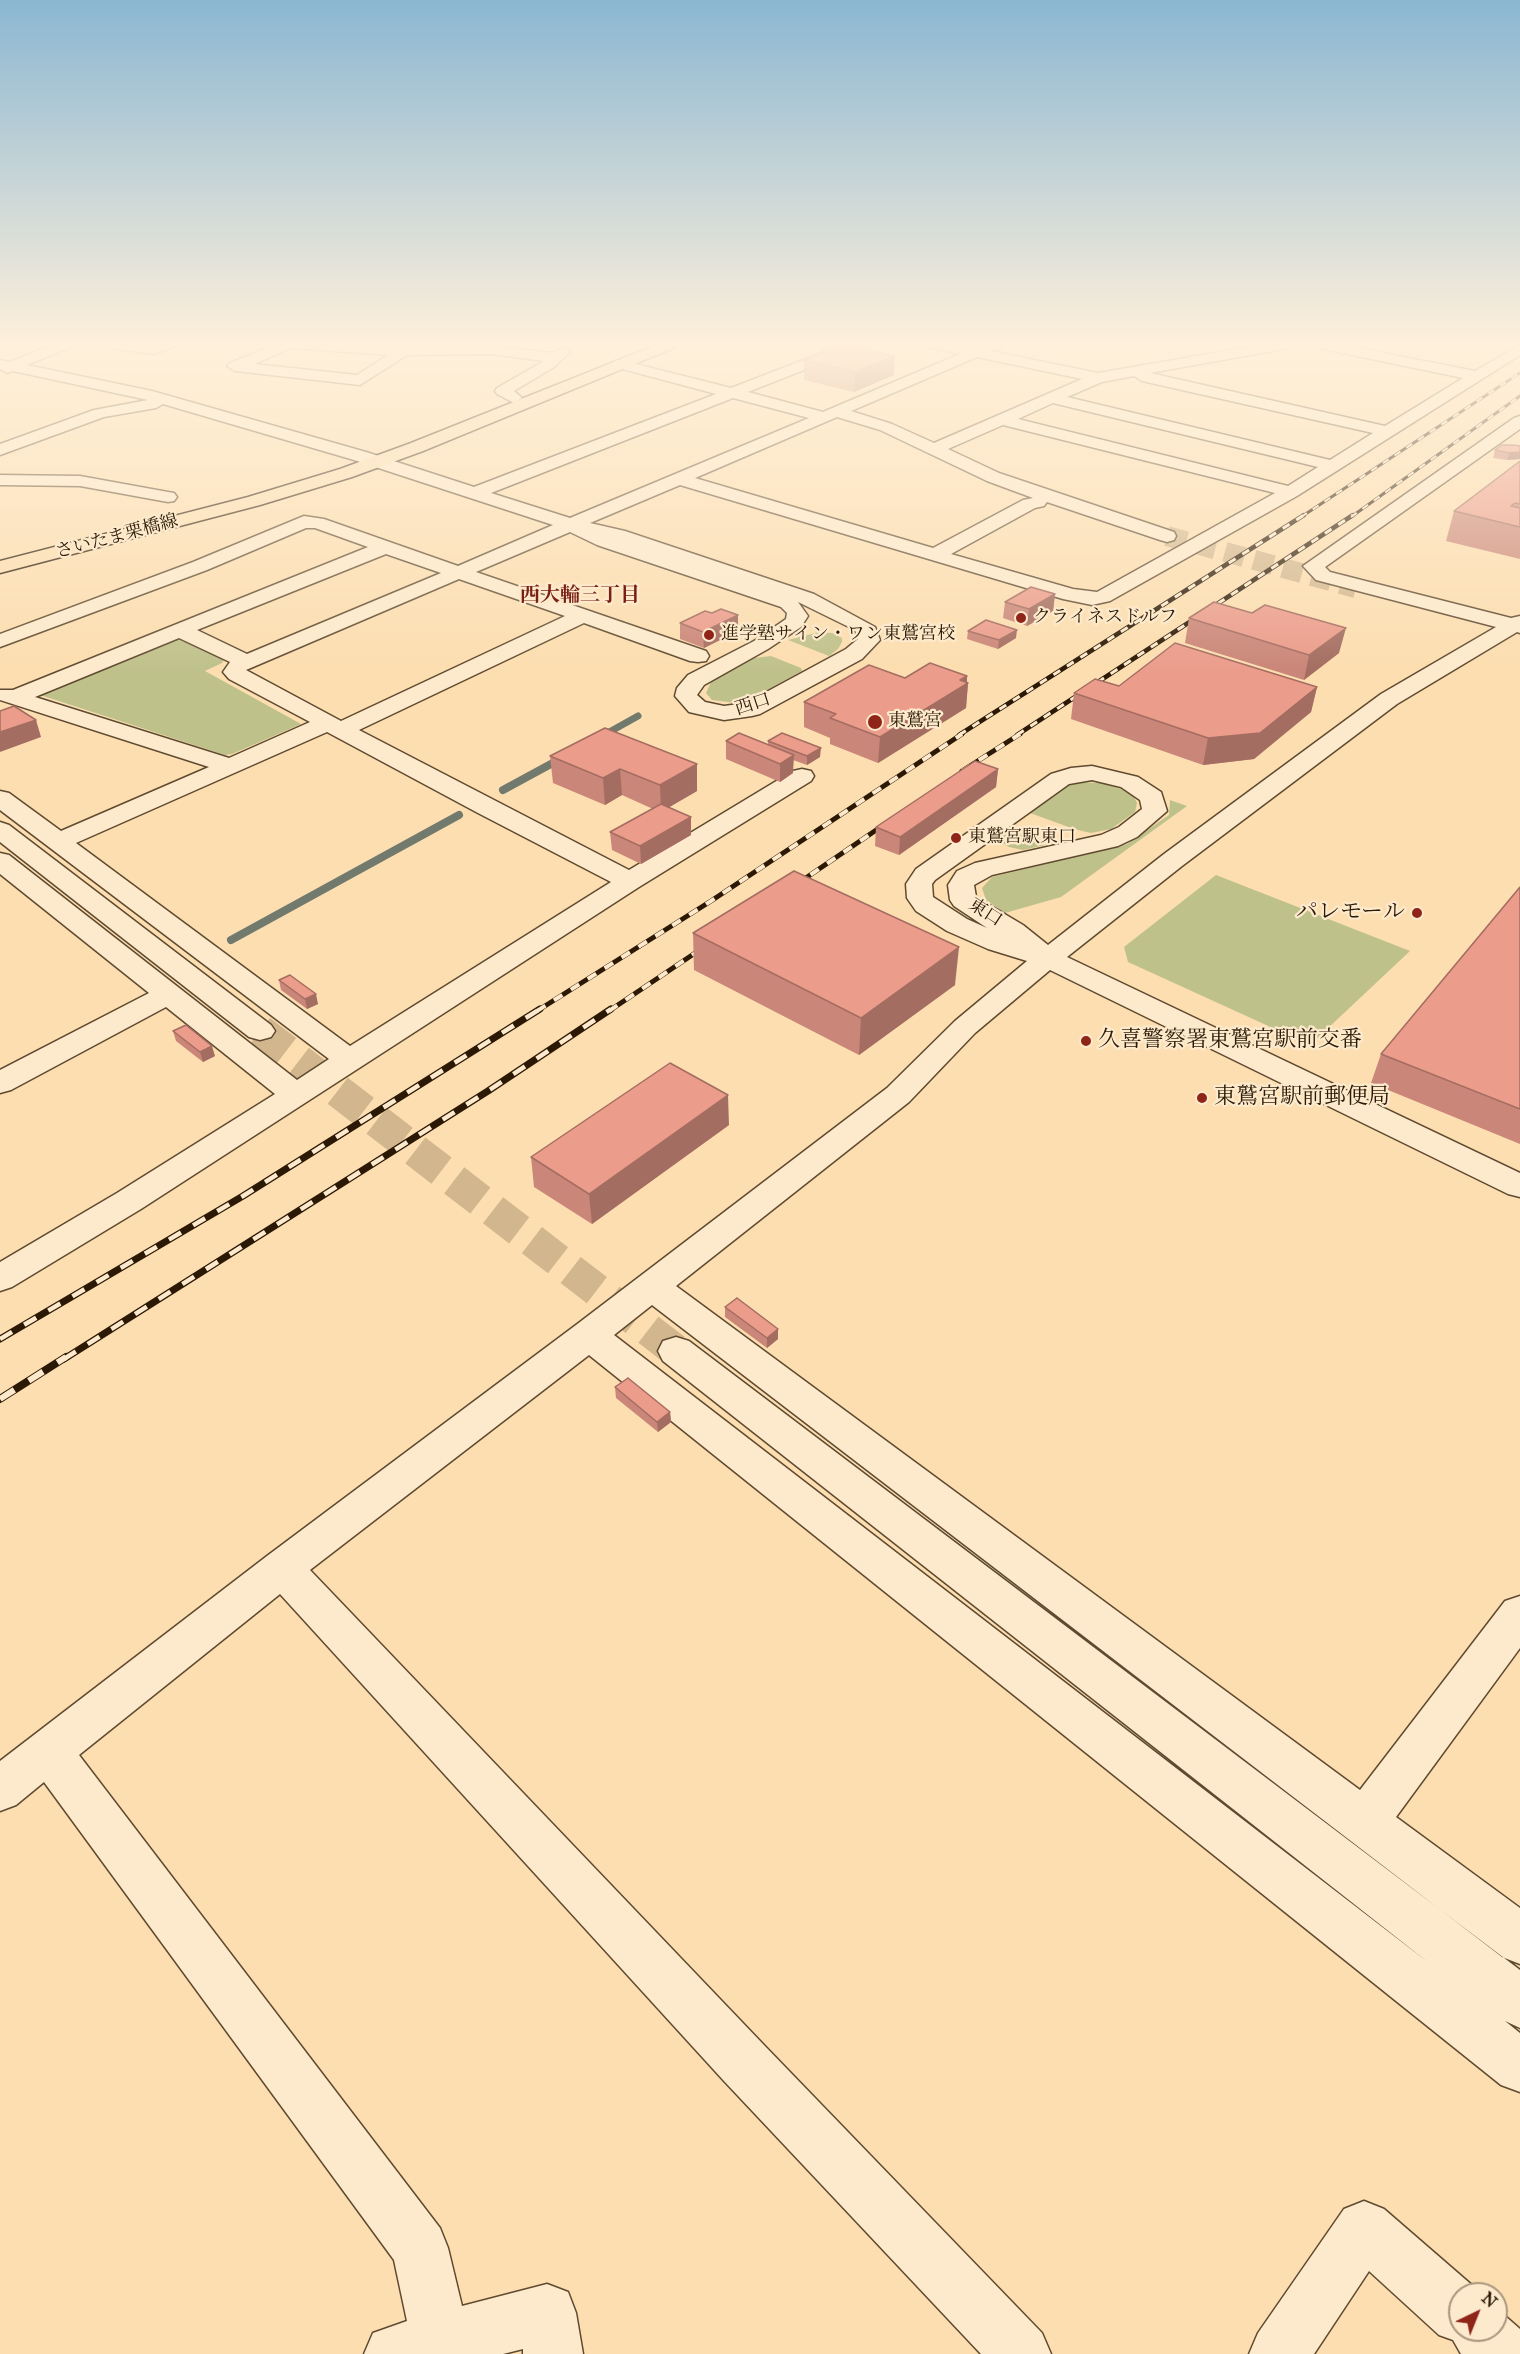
<!DOCTYPE html>
<html>
<head>
<meta charset="utf-8">
<style>
	body { margin:0 }
	#map { position:relative; width:1520px; height:2354px; overflow:hidden; background:#fcdeb0; font-family:"IM FELL Great Primer",serif }
	canvas { display:block }
	.north { position:absolute; left:1448px; top:2282px; width:60px; height:60px; box-sizing:border-box; background:#fdeacc; border:2px solid #a9967d; border-radius:50%; rotate:43deg; font-size:16px; font-weight:700; line-height:24px; text-align:center; color:#2b1906 }
	.north::after { content:''; display:block; margin:auto; width:21px; height:27px; background:#8f2418; clip-path:polygon(50% 0,100% 100%,50% 72%,0 100%) }
</style>
</head>
<body>
<div id="map">
<canvas width="1520" height="2354"></canvas>
<div class="north">N</div>
</div>
<script>
const ctx = document.querySelector('canvas').getContext('2d');
ctx.lineJoin = 'round';
function fill(path, color) { ctx.fillStyle = color; ctx.fill(path, 'evenodd'); }
const poly = rows => new Path2D(rows.map(r => 'M' + r).join(''));
function stroke(path, color, width, dash) { ctx.strokeStyle = color; ctx.lineWidth = width; ctx.lineCap = dash ? 'butt' : 'round'; ctx.setLineDash(dash || []); ctx.stroke(path); }
function label(font, color, halo, rows, align = 'center') {
  ctx.font = font + ' "IM FELL Great Primer","Noto Serif JP",serif'; ctx.lineWidth = 4.5; ctx.setLineDash([]); ctx.textBaseline = 'middle'; ctx.strokeStyle = halo; ctx.fillStyle = color; for (const [text, x, y, turn = 0] of rows) {
    ctx.save(); ctx.translate(x, y); ctx.rotate((+turn || 0) * Math.PI / 180); ctx.textAlign = isNaN(turn) ? turn : align; if (halo) ctx.strokeText(text, 0, 0); ctx.fillText(text, 0, 0); ctx.restore();
  }
}
fill(poly([
	[819,632,832,633,842,638,842,642,838,649,829,656,788,640],
	[185,639,225,658,222,663,205,671,301,724,232,754,225,755,37,694,169,640],
	[771,656,801,668,802,671,750,699,736,703,712,700,706,693,711,682,724,674,754,658],
	[1078,782,1101,783,1121,789,1134,797,1137,803,1135,812,1111,829,1091,833,1074,829,1030,813,1068,785],
	[1170,800,1187,806,1061,897,1005,913,986,900,982,888,992,877,1127,844,1169,815],
	[1009,830,1044,845,1045,845,1023,850,1009,847,1001,842,999,837],
	[1216,875,1410,951,1310,1045,1128,962,1124,947]
]), '#bfc18b');
stroke(poly([
	[604,735,638,716]
]), '#717a6d', 7);
stroke(poly([
	[602,736,606,734],
	[503,790,562,758],
	[231,940,459,815]
]), '#717a6d', 8);
stroke(poly([
	[1167,536,1356,588]
]), '#d2b78e', 20, [20, 10]);
stroke(poly([
	[260,1031,676,1351]
]), '#d2b78e', 33, [33, 16]);
const minor = poly([
	[54,344,73,344,71,347,27,365,152,391,366,452,474,487,716,394,615,367,613,364,615,361,620,360,731,388,845,344,864,344,862,347,748,392,823,412,960,354,928,347,926,344,953,344,974,348,984,344,1003,344,1001,347,991,351,1098,373,1266,344,1296,344,1289,348,1150,373,1385,426,1463,378,1318,348,1311,344,1338,344,1475,371,1520,345,1520,355,1297,496,1110,601,1092,605,1063,599,680,485,590,523,625,531,814,594,875,627,880,640,862,659,760,714,752,716,724,720,689,712,675,696,677,688,688,675,754,641,786,619,787,613,781,607,597,545,570,532,476,572,706,651,709,656,706,661,698,662,690,661,584,623,359,730,629,870,793,771,802,769,811,771,814,776,811,781,639,887,141,1209,12,1287,0,1291,0,1262,117,1193,275,1094,166,1007,11,1090,0,1093,0,1070,149,993,0,874,0,853,9,855,297,1080,329,1059,0,810,0,791,9,793,61,831,209,767,0,700,0,690,13,690,368,547,315,528,306,528,207,570,0,647,0,634,193,562,304,516,324,519,458,566,553,525,354,460,163,404,156,408,104,417,0,455,0,444,94,410,148,400,13,371,7,373,0,369,0,360,10,362,54,344],
	[977,357,1082,379,934,443,892,424,851,411,977,357],
	[1134,376,1142,381,1373,433,1330,460,1067,397,1102,382,1134,376],
	[733,398,809,418,570,518,491,493,733,398],
	[1053,403,1318,467,1288,486,1018,419,1053,403],
	[837,417,880,430,987,481,1033,498,1023,500,933,548,695,478,837,417],
	[1003,425,1275,493,1097,592,1073,589,951,554,1035,508,1044,506,1047,502,1160,540,1167,542,1174,540,1176,536,1174,532,999,473,948,449,1003,425],
	[386,554,441,573,247,654,197,630,386,554],
	[459,579,565,616,341,721,246,670,459,579],
	[798,602,855,630,858,639,846,649,746,703,724,706,705,702,697,695,704,685,768,649,801,627,808,616,798,602],
	[179,638,230,662,223,672,229,679,310,722,229,758,35,697,179,638],
	[327,732,478,813,611,882,350,1046,76,843,327,732],
	[103,344,152,345,175,344,173,347,154,354,110,348,103,344],
	[276,344,353,344,397,347,491,346,553,353,563,348,570,352,554,367,514,391,522,398,514,403,497,394,495,391,497,388,544,361,491,354,407,355,360,385,235,371,227,366,230,363,276,344],
	[291,348,293,348,388,355,357,375,254,364,291,348],
	[1520,416,1520,429,1325,567,1330,572,1511,618,1520,616,1520,633,1517,632,1397,704,1182,866,1067,957,1520,1173,1520,1197,1508,1194,1050,970,975,1033,909,1102,676,1286,1360,1790,1505,1601,1520,1596,1520,1648,1396,1817,1520,1908,1520,1964,1502,1957,652,1305,614,1335,1429,1963,663,1361,658,1351,663,1341,676,1337,689,1341,1520,1970,1520,2028,1505,2021,1520,2033,1520,2092,1501,2085,589,1355,310,1570,762,2043,1042,2333,1051,2354,981,2354,724,2081,280,1594,79,1755,440,2228,448,2248,462,2306,547,2284,568,2292,576,2313,583,2354,523,2354,523,2349,503,2354,364,2354,373,2333,407,2321,394,2260,44,1782,16,1805,0,1811,0,1761,267,1556,576,1325,887,1088,955,1021,1027,961,988,949,947,931,916,911,907,898,906,884,916,869,1051,774,1071,768,1092,766,1138,777,1161,792,1167,811,1137,837,1118,846,992,875,974,885,976,897,1023,925,1048,945,1164,854,1381,694,1496,627,1316,580,1303,566,1514,418,1520,416],
	[1092,780,1121,787,1140,800,1142,809,1119,827,1101,835,975,863,957,871,948,885,950,900,954,906,987,928,967,919,933,897,932,884,935,880,1069,784,1092,780],
	[0,475,80,476,168,492,174,493,177,497,174,501,168,502,80,486,0,485,0,475],
	[0,822,9,825,271,1025,275,1031,271,1037,260,1040,249,1037,0,842,0,822],
	[1364,2201,1384,2209,1481,2293,1460,2294,1460,2330,1496,2330,1496,2308,1520,2329,1520,2354,1461,2354,1453,2340,1439,2335,1369,2271,1314,2354,1249,2354,1258,2333,1344,2209,1364,2201]
]);
const major = poly([
	[659,344,678,344,676,347,423,451,352,477,260,505,0,573,0,561,248,497,340,469,411,443,659,344]
]);
stroke(minor, '#5f4a30', 3);
stroke(major, '#2b1906', 3);
fill(minor, '#fdeacc');
fill(major, '#fcdeb0');
const railFar4 = poly([
	[1301,517,1520,373],
	[1351,517,1520,396]
]);
const railFar3 = poly([
	[959,735,1304,515],
	[1017,735,1353,515]
]);
const railFar2 = poly([
	[962,771,1020,734],
	[794,886,888,822],
	[537,1011,711,901,962,734],
	[609,1011,707,945]
]);
const railFar1 = poly([
	[0,1339,243,1196,540,1009],
	[64,1359,488,1091,611,1009]
]);
const rail = poly([
	[0,1399,66,1357]
]);
stroke(railFar4, '#2b1906', 3);
stroke(railFar3, '#2b1906', 4.5);
stroke(railFar2, '#2b1906', 5);
stroke(railFar1, '#2b1906', 7);
stroke(rail, '#2b1906', 8);
stroke(railFar4, '#fdeacc', 2, [7]);
stroke(railFar3, '#fdeacc', 3, [8]);
stroke(railFar2, '#fdeacc', 4, [10]);
stroke(railFar1, '#fdeacc', 4.5, [14]);
stroke(rail, '#fdeacc', 6, [17]);
fill(poly([
	[823,349,894,375,854,392,804,380,804,360,823,353],
	[1520,446,1520,459,1507,460,1493,458,1495,450],
	[1520,461,1520,559,1446,541,1454,511],
	[1055,594,1053,611,1027,626,1003,618,1005,602],
	[1189,618,1339,653,1304,680,1185,643],
	[680,623,738,631,704,648,680,639],
	[968,631,1016,638,998,649,967,639],
	[905,678,968,683,966,708,878,763,830,744,830,738,804,727,804,702],
	[1119,686,1317,687,1311,712,1254,759,1203,765,1071,719,1074,693],
	[605,728,697,791,669,807,691,817,691,835,641,864,612,850,610,832,653,809,622,795,605,805,553,783,550,756],
	[726,741,768,745,768,741,820,757,807,765,793,760,793,773,780,782,726,759],
	[998,769,996,787,899,855,875,846,876,827],
	[1520,887,1520,1144,1371,1083,1381,1054],
	[693,933,955,985,859,1055,694,970],
	[279,980,318,1004,307,1009,281,990],
	[173,1031,215,1056,203,1062,176,1041],
	[729,1125,592,1224,534,1187,531,1157],
	[725,1307,778,1339,767,1348,725,1317],
	[615,1387,670,1412,671,1422,658,1432,616,1398]
]), '#ca8678');
fill(poly([
	[895,356,894,375,854,392,855,372],
	[1520,452,1520,459,1507,460,1509,453],
	[1055,594,1053,611,1027,626,1029,609],
	[738,615,738,631,704,648,703,632],
	[1346,628,1339,653,1304,680,1309,655],
	[1017,630,1016,638,998,649,999,640],
	[967,676,967,684,968,683,966,708,878,763,880,737],
	[1317,687,1311,712,1254,759,1203,765,1208,738],
	[36,720,41,737,0,752,0,732],
	[821,748,820,757,807,765,807,756],
	[794,755,793,773,780,782,780,764],
	[697,764,697,791,661,812,660,785],
	[620,769,622,795,605,805,603,778],
	[998,769,996,787,899,855,900,837],
	[691,817,691,835,641,864,640,846],
	[959,947,955,985,859,1055,861,1018],
	[316,994,318,1004,307,1009,305,999],
	[212,1046,215,1056,203,1062,200,1052],
	[728,1095,729,1125,592,1224,589,1194],
	[778,1329,778,1339,767,1348,767,1338],
	[670,1412,671,1422,658,1432,657,1422]
]), '#a46d61');
const building = poly([
	[836,344,847,344,895,356,855,372,804,360,829,351,823,349,836,344],
	[1502,445,1513,445,1520,446,1520,452,1509,453,1495,450,1502,445],
	[1520,461,1520,504,1515,503,1511,506,1520,508,1520,527,1454,511,1520,461],
	[1031,587,1055,594,1029,609,1005,602,1031,587],
	[1214,602,1252,613,1265,605,1346,628,1309,655,1189,618,1214,602],
	[721,609,738,615,703,632,680,623,705,611,712,613,721,609],
	[986,620,1017,630,999,640,968,631,986,620],
	[1175,643,1317,687,1260,733,1208,738,1074,693,1095,679,1119,686,1175,643],
	[930,663,967,676,960,680,968,683,880,737,830,718,836,714,804,702,869,665,905,678,930,663],
	[14,706,36,720,0,732,0,711,14,706],
	[605,728,697,764,660,785,620,769,603,778,550,756,605,728],
	[739,733,794,755,780,764,726,741,739,733],
	[782,733,821,748,807,756,768,741,782,733],
	[975,761,998,769,900,837,876,827,975,761],
	[661,804,691,817,640,846,610,832,661,804],
	[794,871,959,947,861,1018,693,933,794,871],
	[1520,887,1520,1109,1381,1054,1520,887],
	[290,975,316,994,305,999,279,980,290,975],
	[186,1025,212,1046,200,1052,173,1031,186,1025],
	[670,1063,728,1095,589,1194,531,1157,670,1063],
	[737,1298,778,1329,767,1338,725,1307,737,1298],
	[628,1378,670,1412,657,1422,615,1387,628,1378]
]);
fill(building, '#eb9c8b');
stroke(building, '#a46d61', 1.5);
const sky = ctx.createLinearGradient(0, 0, 0, 673);
sky.addColorStop(0, '#8bb7d2');
sky.addColorStop(0.51, '#fef0db');
sky.addColorStop(1, '#fef0db00');
ctx.fillStyle = sky;
ctx.fillRect(0, 0, 1520, 673);
for (const [x, y, r, color] of [
	[1021,618,6,"#8f2418"],
	[709,635,6,"#8f2418"],
	[875,722,8,"#8f2418"],
	[956,838,6,"#8f2418"],
	[1417,913,6,"#8f2418"],
	[1086,1041,6,"#8f2418"],
	[1202,1098,6,"#8f2418"]
]) { const dot = new Path2D(); dot.arc(x, y, r, 0, 2 * Math.PI); ctx.fillStyle = color; ctx.fill(dot); stroke(dot, '#fdeacc', 2); }
label('18px', '#2b1906', '#fdeacc', [
	["さいたま栗橋線",117,537,-15],
	["西口",753,705,-18],
	["東口",985,913,33]
]);
label('18px', '#2b1906', '#fdeacc', [
	["クライネスドルフ",1033,618],
	["進学塾サイン・ワン東鷲宮校",721,635],
	["東鷲宮",888,722],
	["東鷲宮駅東口",968,838]
], 'left');
label('bold 20px', '#7a1f14', '#fdeacc', [
	["西大輪三丁目",580,596]
]);
label('22px', '#2b1906', '#fdeacc', [
	["パレモール",1405,913,"right"],
	["久喜警察署東鷲宮駅前交番",1098,1041],
	["東鷲宮駅前郵便局",1214,1098]
], 'left');
</script>
</body>
</html>
